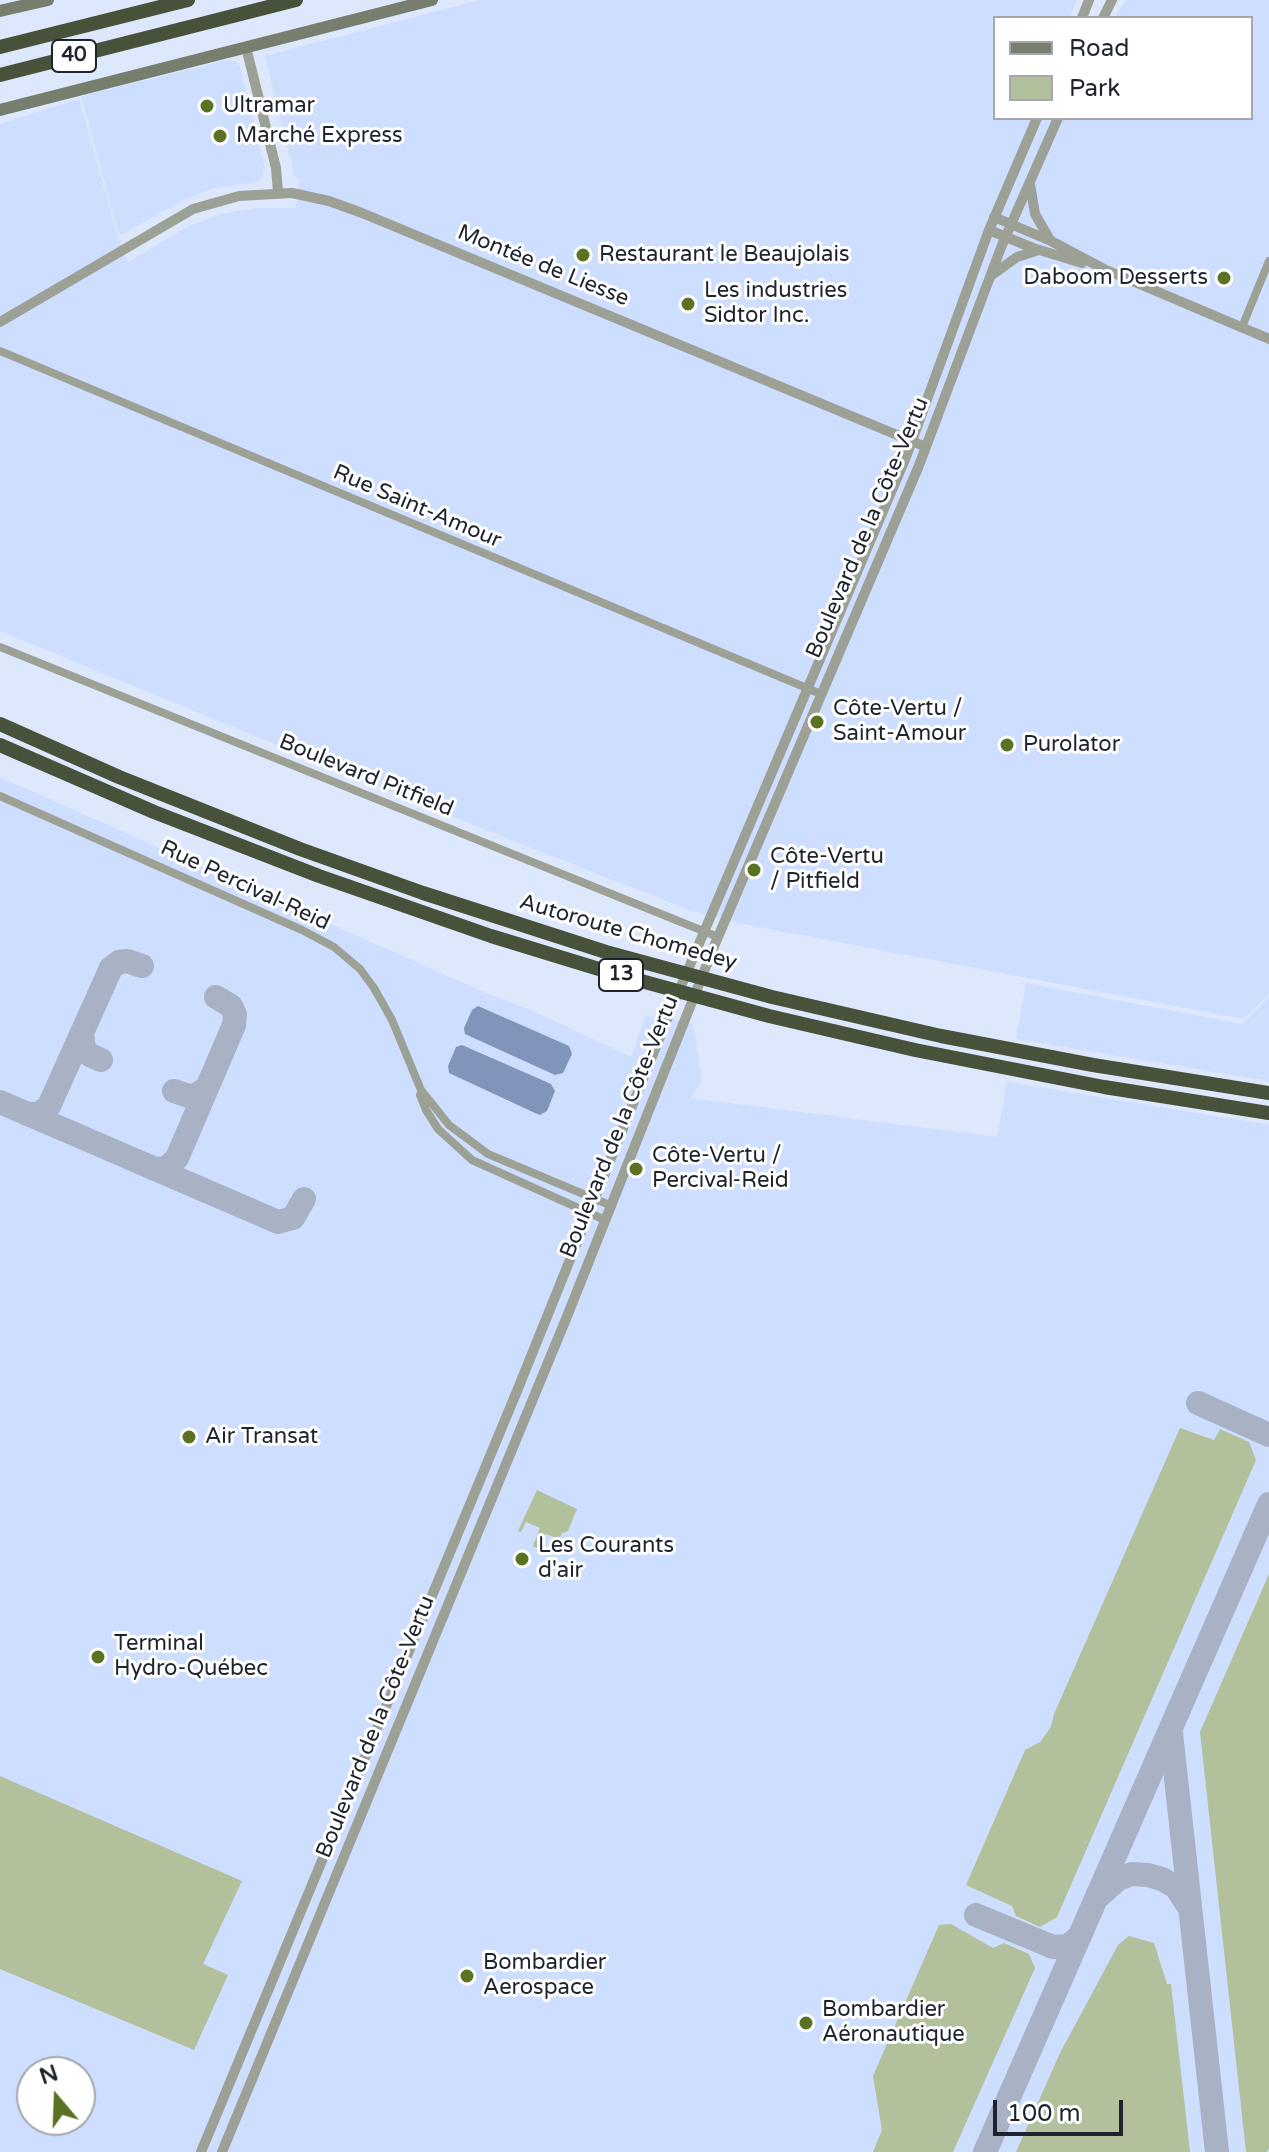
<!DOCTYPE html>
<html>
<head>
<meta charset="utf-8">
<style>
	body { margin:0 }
	#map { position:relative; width:1269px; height:2152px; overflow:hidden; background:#dde8fd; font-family:"Varela Round",sans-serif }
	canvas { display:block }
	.legend { position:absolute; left:993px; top:16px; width:260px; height:104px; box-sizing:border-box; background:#fff; border:2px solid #a5a7ab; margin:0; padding:10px 14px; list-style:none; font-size:24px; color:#1e232d }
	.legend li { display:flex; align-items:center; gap:16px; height:40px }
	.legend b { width:40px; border:2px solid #a5a7ab }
	.north { position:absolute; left:16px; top:2056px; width:80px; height:80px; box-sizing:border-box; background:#fff; border:2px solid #a5a7ab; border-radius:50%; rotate:341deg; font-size:22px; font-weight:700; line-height:32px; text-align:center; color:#1e232d }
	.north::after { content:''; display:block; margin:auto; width:28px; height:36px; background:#5b7224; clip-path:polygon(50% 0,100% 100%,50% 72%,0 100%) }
	.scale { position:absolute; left:993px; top:2100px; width:130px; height:36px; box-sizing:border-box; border:4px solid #1e232d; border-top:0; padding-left:10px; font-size:24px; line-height:28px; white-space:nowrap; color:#1e232d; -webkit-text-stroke:6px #fff; paint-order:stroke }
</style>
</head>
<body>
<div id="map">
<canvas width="1269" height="2152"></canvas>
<ul class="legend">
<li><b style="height:10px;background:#777e6d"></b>Road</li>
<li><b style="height:22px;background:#b2c09c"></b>Park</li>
</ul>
<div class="north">N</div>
<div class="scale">100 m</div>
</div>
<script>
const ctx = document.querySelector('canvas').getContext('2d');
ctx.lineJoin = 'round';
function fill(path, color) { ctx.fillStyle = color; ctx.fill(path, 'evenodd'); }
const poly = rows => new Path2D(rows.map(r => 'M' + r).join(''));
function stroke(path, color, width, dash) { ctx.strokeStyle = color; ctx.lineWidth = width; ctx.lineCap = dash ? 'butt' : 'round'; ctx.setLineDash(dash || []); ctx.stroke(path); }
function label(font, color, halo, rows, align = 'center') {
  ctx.font = font + ' "Varela Round",sans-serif'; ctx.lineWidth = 6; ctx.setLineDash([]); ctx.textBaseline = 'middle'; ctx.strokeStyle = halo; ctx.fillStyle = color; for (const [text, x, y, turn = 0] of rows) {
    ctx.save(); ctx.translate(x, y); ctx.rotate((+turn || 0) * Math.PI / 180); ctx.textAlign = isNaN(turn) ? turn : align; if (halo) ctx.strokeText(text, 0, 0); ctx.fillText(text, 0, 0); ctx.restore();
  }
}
fill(poly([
	[480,0,1077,0,1069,18,995,18,995,118,1251,118,1251,18,1114,18,1126,0,1269,0,1269,994,1244,1019,738,923,689,910,423,805,0,631,0,124,79,99,117,234,128,262,189,226,225,213,258,208,296,208,299,180,294,174,265,56],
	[228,60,235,61,240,67,264,165,262,178,255,182,211,189,183,200,121,235,117,228,81,96],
	[0,777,486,993,533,1011,631,1057,645,1016,693,1023,702,1081,690,1098,997,1137,1007,1082,1269,1125,1269,2152,0,2152],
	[32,2072,80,2072,80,2120,32,2120],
	[1026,983,1242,1024,1269,997,1269,1081,1016,1039]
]), '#cddeff');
fill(poly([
	[1180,1428,1214,1440,1220,1429,1249,1442,1256,1460,1057,1917,1040,1927,1016,1916,1012,1906,966,1885,1025,1750,1040,1742,1051,1727,1054,1714],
	[537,1490,577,1509,568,1531,562,1533,559,1539,546,1534,539,1549,533,1546,540,1528,526,1522,521,1532,518,1531],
	[1269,1574,1269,2148,1267,2152,1246,2152,1200,1732],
	[0,1776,242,1881,203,1964,228,1975,194,2050,0,1969],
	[951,1924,993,1948,1004,1943,1029,1954,1035,1968,953,2152,873,2152,882,2130,873,2076,939,1925],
	[1129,1936,1154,1943,1167,1984,1171,1984,1190,2152,1016,2152,1060,2053,1118,1945]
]), '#b2c09c');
fill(poly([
	[478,1006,569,1046,572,1054,563,1073,555,1075,465,1034,464,1028,472,1010],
	[462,1045,551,1084,555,1091,547,1111,540,1115,535,1113,449,1073,448,1066,456,1047]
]), '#8194b9');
stroke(poly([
	[82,1033,84,1049,90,1055,101,1060],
	[174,1091,192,1097,207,1088],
	[0,1102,278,1222,293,1218,304,1199],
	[27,1114,39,1114,49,1106,111,968,119,962,127,961,142,966],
	[154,1169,167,1168,177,1158,234,1025,235,1014,231,1006,216,997],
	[1198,1403,1269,1435],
	[1171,1733,1217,2152],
	[1099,1896,1118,1879,1132,1874,1148,1875,1162,1879,1176,1887,1189,1907],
	[976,1915,1053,1947,1068,1946,1080,1936],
	[985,2152,1269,1504]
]), '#a8b2c4', 24);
stroke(poly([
	[1242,327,1269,261],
	[0,351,821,694],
	[0,647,718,937],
	[0,796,302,930,334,947,360,969,374,988,392,1020,421,1090,449,1125,488,1154,612,1206],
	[420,1095,426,1110,438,1129,472,1160,605,1220]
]), '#9ca095', 8);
stroke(poly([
	[1082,18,1089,0],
	[1103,18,1112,0],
	[246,47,276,168,278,192],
	[1030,184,1035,214,1050,240],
	[994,217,1051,241,1104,269,1269,339],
	[989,230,1033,248,1082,263],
	[992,275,1017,257,1039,250],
	[0,322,193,209,239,196,292,193,329,201,362,213,926,447],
	[201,2152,517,1391,670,1012,906,457,989,230,1037,118],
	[222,2152,568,1314,715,944,918,468,1002,245,1058,118]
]), '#9ca095', 10);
stroke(poly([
	[0,11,48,0],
	[0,110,432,0]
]), '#777e6d', 12);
stroke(poly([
	[0,47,188,0],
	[0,75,296,0],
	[0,724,119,777,300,849,423,893,606,952,772,997,941,1036,1093,1065,1269,1093],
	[0,745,154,812,319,876,491,936,612,973,769,1016,915,1050,1104,1087,1269,1113]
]), '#485139', 14);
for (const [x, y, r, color] of [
	[207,106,8,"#5b7224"],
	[220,136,8,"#5b7224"],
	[583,255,8,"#5b7224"],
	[1224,278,8,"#5b7224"],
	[688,304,8,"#5b7224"],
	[817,722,8,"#5b7224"],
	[1007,745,8,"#5b7224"],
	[754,870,8,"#5b7224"],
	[636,1169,8,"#5b7224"],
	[189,1437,8,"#5b7224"],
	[522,1559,8,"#5b7224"],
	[98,1657,8,"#5b7224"],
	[467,1976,8,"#5b7224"],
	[806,2023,8,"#5b7224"]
]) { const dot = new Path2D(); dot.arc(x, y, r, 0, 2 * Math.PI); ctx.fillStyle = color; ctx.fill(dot); stroke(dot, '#fff', 3); }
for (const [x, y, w] of [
	[74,56,44],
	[621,975,44]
]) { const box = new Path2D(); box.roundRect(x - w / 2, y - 16, w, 32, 6); ctx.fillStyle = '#fff'; ctx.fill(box); stroke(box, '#1e232d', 2); }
label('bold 20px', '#1e232d', null, [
	["40",74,56],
	["13",621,975]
]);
label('22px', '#1e232d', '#fff', [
	["Ultramar",223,106],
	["Marché Express",236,136],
	["Restaurant le Beaujolais",599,255],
	["Daboom Desserts",1208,278,"right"],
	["Les industries",704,291],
	["Sidtor Inc.",704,316],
	["Côte-Vertu /",833,709],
	["Saint-Amour",833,734],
	["Purolator",1023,745],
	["Côte-Vertu",770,857],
	["/ Pitfield",770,882],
	["Côte-Vertu /",652,1156],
	["Percival-Reid",652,1181],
	["Air Transat",205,1437],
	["Les Courants",538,1546],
	["d'air",538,1571],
	["Terminal",114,1644],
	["Hydro-Québec",114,1669],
	["Bombardier",483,1963],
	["Aerospace",483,1988],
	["Bombardier",822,2010],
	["Aéronautique",822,2035]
], 'left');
label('22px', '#1e232d', '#fff', [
	["Montée de Liesse",543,266,22],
	["Rue Saint-Amour",417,507,23],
	["Boulevard de la Côte-Vertu",868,528,-67],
	["Boulevard Pitfield",366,776,22],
	["Rue Percival-Reid",245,886,25],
	["Autoroute Chomedey",628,933,16],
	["Boulevard de la Côte-Vertu",620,1127,-68],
	["Boulevard de la Côte-Vertu",376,1727,-68]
]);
</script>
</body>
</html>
